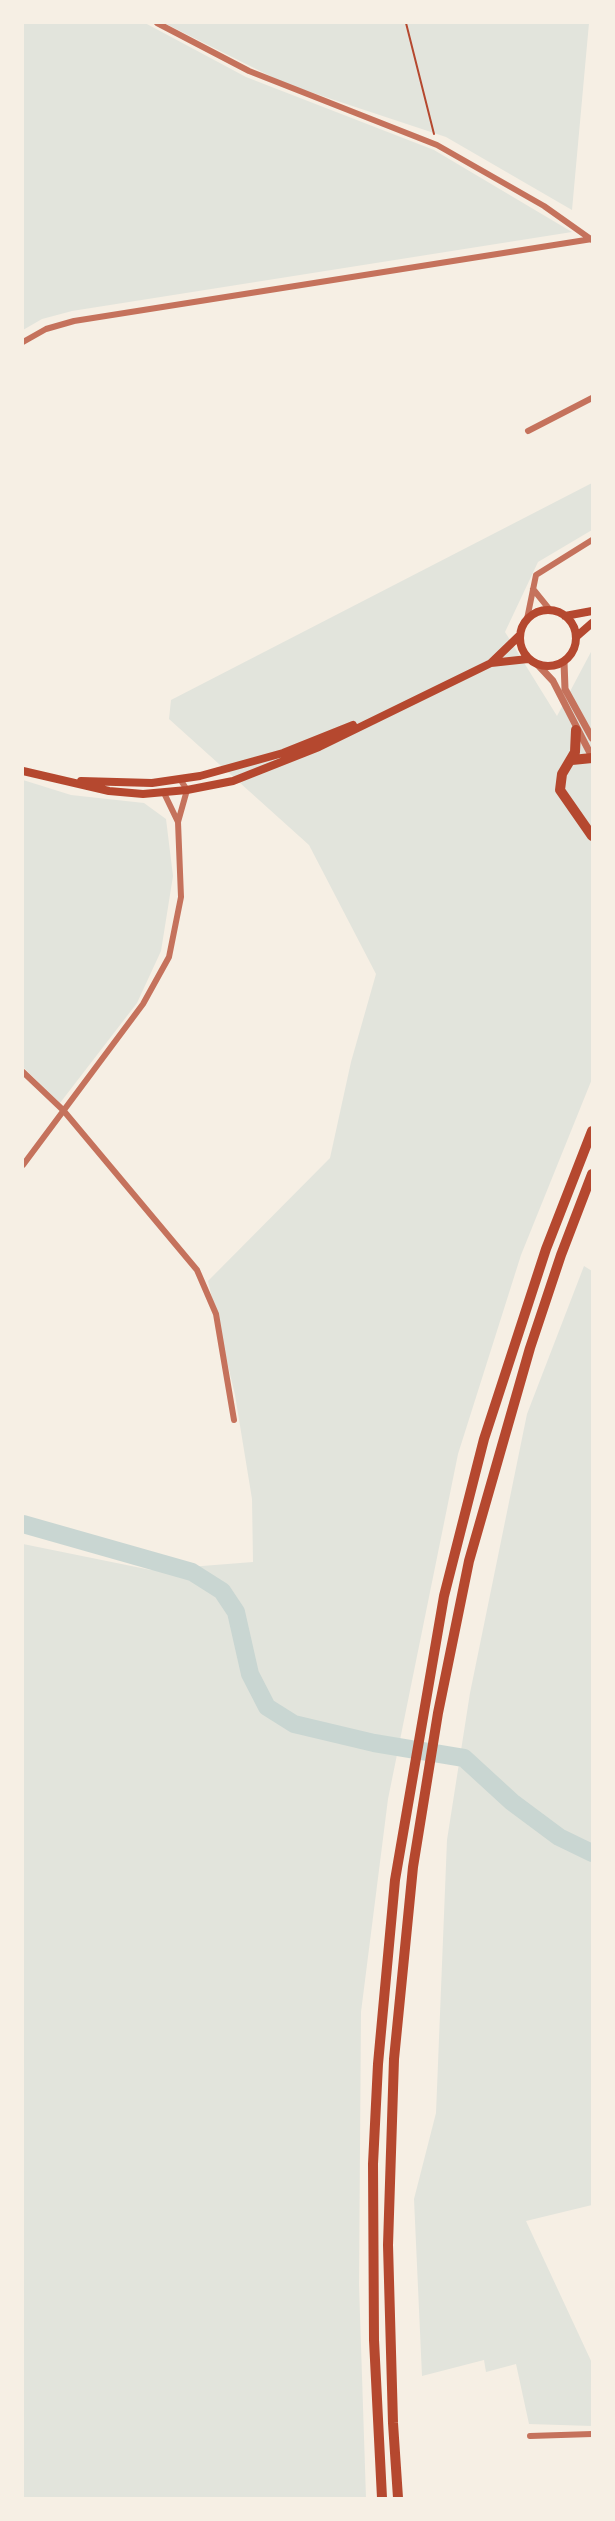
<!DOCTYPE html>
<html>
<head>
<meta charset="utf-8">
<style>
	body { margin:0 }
	#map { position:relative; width:615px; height:2521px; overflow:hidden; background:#f6efe4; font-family:Commissioner,sans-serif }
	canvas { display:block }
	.frame { position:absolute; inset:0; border:24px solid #f6efe4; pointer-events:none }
</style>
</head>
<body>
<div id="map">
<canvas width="615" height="2521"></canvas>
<div class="frame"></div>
</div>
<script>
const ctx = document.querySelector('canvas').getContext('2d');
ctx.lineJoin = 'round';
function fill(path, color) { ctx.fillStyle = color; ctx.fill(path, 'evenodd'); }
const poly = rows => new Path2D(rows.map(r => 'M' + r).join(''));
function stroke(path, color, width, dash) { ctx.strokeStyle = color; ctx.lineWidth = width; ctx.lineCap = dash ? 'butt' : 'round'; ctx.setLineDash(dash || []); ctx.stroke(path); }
fill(poly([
	[23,23,145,23,246,77,434,150,572,232,72,311,42,319,23,330],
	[164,23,589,23,572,210,446,137,286,84],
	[592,483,592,530,538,562,505,632,557,716,592,650,592,1079,521,1255,458,1454,388,1799,361,2012,359,2285,366,2498,23,2498,23,1544,151,1570,253,1562,252,1499,235,1395,208,1281,330,1158,351,1062,376,974,309,845,169,719,171,700],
	[23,780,71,795,144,803,166,819,173,876,161,951,137,1003,60,1103,23,1067],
	[584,1266,592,1271,592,2205,526,2221,592,2363,592,2426,529,2424,516,2364,486,2372,484,2360,422,2376,414,2199,436,2113,447,1840,470,1693,527,1414]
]), '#e2e4dc');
stroke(poly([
	[23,1524,192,1572,222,1591,236,1612,250,1674,267,1707,294,1724,374,1743,464,1758,512,1802,559,1837,592,1853]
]), '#c9d6d2', 18);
stroke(poly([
	[406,23,434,134]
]), '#b5482f', 2);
stroke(poly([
	[157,23,249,71,437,145,544,206,592,240],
	[23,342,46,329,74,321,592,239],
	[528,431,592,398],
	[533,589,550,610],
	[527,619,536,575,592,540],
	[164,793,178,822],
	[23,1072,63,1110,197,1270,216,1314,234,1420],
	[23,1165,143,1004,169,957,181,897,178,822,187,790,180,779],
	[530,2436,592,2434]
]), '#c5725c', 6);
stroke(poly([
	[564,662,565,689,592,738],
	[539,666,553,681,592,757]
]), '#c5725c', 7);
stroke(poly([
	'520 638a28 28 0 1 1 56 0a28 28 0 1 1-56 0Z',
	[565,616,592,611],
	[576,637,592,623],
	[491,663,528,659],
	[23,771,109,791,143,794,187,790,233,781,319,747,491,663,519,636],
	[81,781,152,783,200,776,283,753,353,725]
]), '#b5482f', 8);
stroke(poly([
	[576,730,575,752,562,774,560,790,592,836],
	[572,760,592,758],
	[382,2498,374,2340,373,2164,378,2064,395,1880,444,1596,484,1439,546,1249,592,1131],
	[398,2498,393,2423,388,2245,394,2059,413,1867,438,1713,469,1561,530,1348,561,1255,592,1174]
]), '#b5482f', 10);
</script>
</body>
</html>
